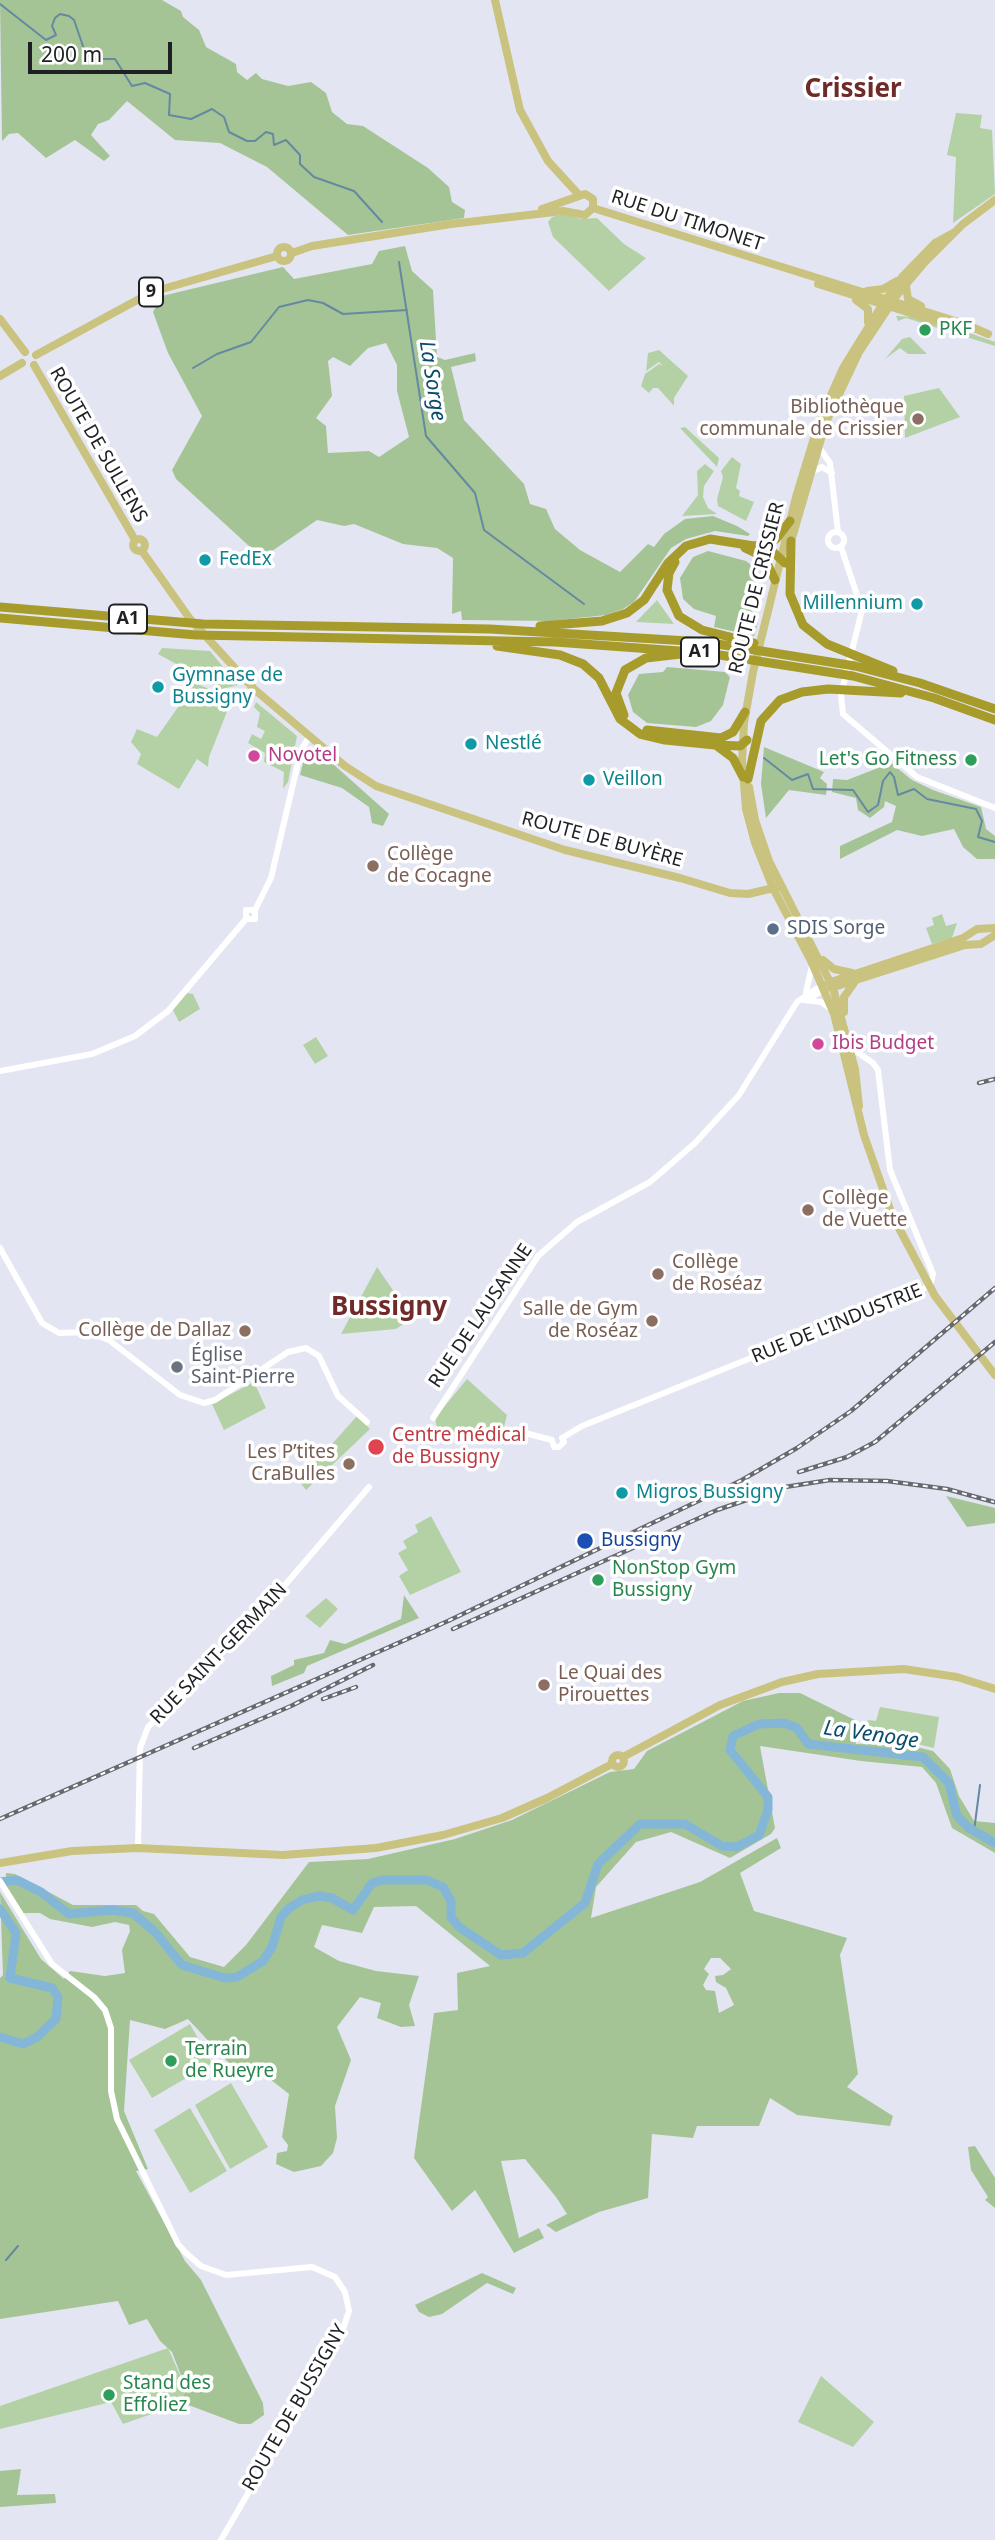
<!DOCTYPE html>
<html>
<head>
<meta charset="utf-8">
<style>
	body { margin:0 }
	#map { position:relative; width:995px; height:2540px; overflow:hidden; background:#e3e6f2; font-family:"Noto Sans",sans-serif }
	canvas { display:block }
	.scale { position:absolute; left:28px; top:42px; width:144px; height:32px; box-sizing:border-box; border:4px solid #1f2024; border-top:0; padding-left:9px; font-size:21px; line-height:24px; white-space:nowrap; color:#1f2024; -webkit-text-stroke:5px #fff; paint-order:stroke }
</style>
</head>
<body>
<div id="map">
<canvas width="995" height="2540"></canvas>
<div class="scale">200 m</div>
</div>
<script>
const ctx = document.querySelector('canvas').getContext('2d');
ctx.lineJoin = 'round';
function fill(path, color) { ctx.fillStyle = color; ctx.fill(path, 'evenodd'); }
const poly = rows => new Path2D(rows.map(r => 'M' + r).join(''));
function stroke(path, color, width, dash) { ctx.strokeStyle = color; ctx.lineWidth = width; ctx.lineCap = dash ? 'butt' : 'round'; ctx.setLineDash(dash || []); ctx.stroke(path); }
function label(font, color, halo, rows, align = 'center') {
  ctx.font = font + ' "Noto Sans",sans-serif'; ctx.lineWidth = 7; ctx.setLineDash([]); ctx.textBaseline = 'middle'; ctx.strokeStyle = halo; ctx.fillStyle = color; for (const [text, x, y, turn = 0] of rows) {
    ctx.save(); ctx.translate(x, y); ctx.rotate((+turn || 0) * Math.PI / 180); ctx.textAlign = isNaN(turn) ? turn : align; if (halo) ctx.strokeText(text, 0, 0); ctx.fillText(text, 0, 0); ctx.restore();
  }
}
fill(poly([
	[956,113,982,115,980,128,992,130,995,194,953,223,956,157,947,155],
	[564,214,581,219,597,218,624,244,646,258,609,291,553,237,548,222,552,217],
	[896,316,915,317,961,330,995,342,995,346,906,318,898,321],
	[910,337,927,354,908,354,900,348,885,359,902,339],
	[659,350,688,376,674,398,674,406,658,388,653,388,649,393,641,386,645,374,659,364,663,366,659,362,646,371,648,353],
	[939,388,960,417,905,438,904,396],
	[685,427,719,458,717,467,680,428],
	[732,457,741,464,736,488,740,491,739,496,754,502,746,521,718,506,717,499,723,477,721,471],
	[705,464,714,471,704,486,703,497,708,508,717,514,682,516,698,495,697,471],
	[657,600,674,624,636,622],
	[162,648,210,651,238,685,222,689,158,654],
	[195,683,232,699,209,757,208,767,197,759,179,789,137,764,141,754,131,742,137,729,157,737],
	[256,702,297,736,288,782,283,789,284,772,264,762,265,753,248,743,252,734,261,739,265,731,257,727,260,713,254,707],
	[942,914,946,926,957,923,952,938,932,944,926,928,934,925,932,918],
	[187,993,193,994,200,1009,179,1022,173,1010],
	[316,1037,328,1056,315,1064,303,1045],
	[377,1267,408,1312,408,1321,396,1329,341,1334],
	[467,1379,507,1415,504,1427,493,1432,492,1427,446,1433,445,1437,439,1437,435,1418],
	[254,1382,266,1408,224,1430,212,1404],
	[357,1416,370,1429,306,1490,299,1481],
	[431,1516,461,1572,410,1595,399,1576,408,1570,398,1553,407,1548,403,1541,418,1532,415,1525],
	[326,1598,338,1609,320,1628,305,1616],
	[880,1707,939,1717,934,1748,896,1739,862,1740,868,1720,876,1721],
	[190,2024,212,2063,152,2098,129,2060],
	[231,2083,268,2147,230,2169,195,2105],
	[190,2108,227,2171,190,2193,154,2130],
	[168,2348,185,2386,183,2403,123,2424,111,2402,0,2429,0,2406],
	[821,2376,874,2422,853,2447,798,2422]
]), '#b4d1a6');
fill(poly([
	[0,0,162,0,181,11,183,17,199,30,206,47,236,64,237,72,247,80,256,73,262,79,288,86,311,82,326,93,332,112,347,124,363,126,428,168,449,187,452,202,465,210,464,218,348,235,267,167,220,143,175,140,127,101,109,120,98,124,91,135,110,156,104,161,75,140,46,158,18,133,9,134,2,141],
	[405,246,412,271,433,290,437,357,445,360,475,353,476,361,451,367,464,420,524,484,530,504,546,509,555,529,580,550,620,572,648,544,654,547,664,534,685,519,713,516,737,526,750,534,748,536,715,531,686,539,671,548,634,602,623,609,606,615,551,621,462,620,461,611,452,614,453,558,437,548,403,544,354,524,344,526,317,520,262,558,176,479,172,470,202,416,168,353,153,312,162,296,283,267,294,279,372,264,379,251],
	[386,343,397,365,397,391,409,437,379,457,369,451,328,453,326,426,316,418,332,396,328,361,333,357,350,366,368,348],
	[708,551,746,561,751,565,755,594,751,596,749,606,758,622,754,636,714,627,716,616,694,609,683,599,680,578,693,557],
	[667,667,725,672,730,677,723,705,711,721,696,727,647,723,633,712,628,695,639,674,663,672],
	[314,747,389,814,383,826,372,823,369,807,342,788,300,775,306,751],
	[764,747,824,772,820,778,827,784,826,795,789,790,766,818,761,784],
	[891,763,912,780,933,790,981,807,986,829,995,836,995,859,977,859,963,847,954,829,922,836,897,830,840,859,840,846,892,822,896,806,885,801,884,807,870,818,858,810,856,798,832,792,833,779,847,780],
	[946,1496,995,1508,995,1523,967,1527],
	[404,1595,419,1618,307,1666,304,1673,272,1686,271,1676,294,1665,294,1660,324,1653,330,1640,345,1644,401,1619],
	[779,1693,800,1693,855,1720,856,1744,896,1742,933,1751,950,1769,959,1796,974,1821,995,1823,995,1853,952,1828,936,1783,922,1767,861,1761,760,1746,775,1828,771,1834,730,1858,671,1832,636,1842,596,1887,591,1918,700,1882,777,1838,781,1848,740,1873,754,1911,847,1938,840,1955,858,2074,847,2087,893,2116,890,2126,797,2115,770,2098,759,2126,697,2126,693,2138,652,2134,648,2198,599,2212,556,2232,546,2225,567,2214,556,2197,525,2159,501,2161,519,2238,539,2228,544,2238,514,2253,475,2190,452,2211,414,2158,434,2013,458,2010,457,1973,490,1966,416,1906,374,1907,362,1933,322,1925,314,1947,339,1961,376,1971,419,1976,409,2005,415,2026,401,2027,377,2018,381,2003,360,1997,337,2027,351,2060,335,2106,337,2138,333,2153,321,2166,294,2172,276,2164,277,2153,287,2151,288,2145,282,2137,289,2094,257,2069,239,2074,188,2019,165,2029,130,2020,124,2111,148,2169,136,2171,185,2261,201,2280,263,2403,264,2415,251,2424,239,2424,183,2403,185,2386,172,2352,160,2341,147,2319,129,2325,118,2301,0,2319,0,1978,3,1975,0,1892,41,1959,64,1979,70,1971,105,1976,125,1973,122,1950,130,1931,129,1925,115,1922,92,1927,50,1919,40,1913,23,1913,6,1886,6,1873,15,1874,73,1905,136,1905,143,1911,154,1914,190,1957,224,1967,246,1945,309,1862,368,1859,455,1839,512,1820,610,1772,634,1769,647,1751,743,1701],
	[711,1958,720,1958,731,1969,723,1975,715,1976,716,1982,726,1988,734,2005,719,2013,715,1991,706,1990,703,1985,709,1974,704,1969],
	[975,2146,995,2178,995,2208,985,2200,988,2197,971,2170,968,2147],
	[482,2273,516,2288,513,2294,487,2283,442,2314,429,2317,419,2312,415,2305],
	[21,2469,17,2495,55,2494,56,2503,0,2507,0,2471]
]), '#a5c495');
stroke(poly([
	[0,4,46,40,56,35,52,26,55,18,60,14,69,16,74,20,85,52,93,59,115,59,132,86,145,83,170,94,169,115,191,119,212,109,224,117,229,132,247,141,255,141,266,132,273,134,274,145,286,140,300,155,300,164,314,177,354,191,382,222],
	[399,262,426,436,475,493,484,530,584,604],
	[193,368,217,354,251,342,279,307,308,300,323,303,343,314,407,310],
	[764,758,792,780,808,774,813,789,853,790,868,812,878,805,883,781,890,772,894,777,898,795,914,789,927,799,976,809,982,821,978,837,995,842],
	[974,1831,980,1785],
	[6,2260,18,2246]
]), '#6589a1', 2);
stroke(poly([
	[0,1882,17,1880,41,1892,69,1914,112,1910,133,1913,155,1932,182,1965,225,1978,237,1977,263,1961,272,1947,281,1917,288,1909,302,1900,318,1896,332,1898,353,1910,372,1883,383,1880,427,1880,443,1887,451,1901,451,1917,459,1927,501,1955,523,1953,585,1903,598,1864,640,1824,685,1824,722,1846,737,1847,759,1835,768,1810,768,1797,730,1750,733,1736,759,1724,784,1723,797,1728,808,1744,923,1757,949,1783,957,1816,969,1828,995,1843],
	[0,1909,16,1933,10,1978,52,1988,58,1997,56,2019,37,2037,23,2044,0,2037]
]), '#83b6d7', 9);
stroke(poly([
	[818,446,830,463,838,532],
	[811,472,822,467,832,473],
	'828 540a8 8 0 1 1 16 0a8 8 0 1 1-16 0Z',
	[841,547,862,610,841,695,843,714,917,777,995,808],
	[255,910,271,878,301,750,309,737],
	[246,919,255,919,255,910],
	[246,919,246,910,255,910],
	[806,992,812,966],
	[804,1000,821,1002,831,1009],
	[805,1000,824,990],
	[0,1071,92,1054,135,1036,168,1011,246,919],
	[0,1248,42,1323,59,1333,88,1332,109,1340,180,1395,204,1403,215,1400,288,1352,306,1348,319,1356,338,1396,367,1422],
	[433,1418,538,1256,577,1222,650,1182,695,1143,739,1095,797,1002,822,985],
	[496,1435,521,1432,552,1440],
	[562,1438,582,1426,930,1286,933,1274,890,1170,878,1070,873,1063,850,1047],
	[552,1440,554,1447,559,1447,564,1442,562,1438],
	[138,1848,140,1748,148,1727,273,1599,369,1487],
	[0,1881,52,1964,94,1997,105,2010,111,2028,111,2091,117,2119,178,2244,186,2253,201,2266,226,2275,312,2267,335,2277,345,2292,349,2311,343,2329,221,2540]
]), '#fff', 6);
stroke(poly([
	[495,0,520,110,548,161,579,195],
	[593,208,965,324,988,334],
	[542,209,585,194,593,199,593,208],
	[955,232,935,243,902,277,882,305,843,368,819,422,796,497,753,672,744,723,742,761,746,809,755,843,773,888,812,963,834,1014,864,1135,892,1215,935,1296,995,1375],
	'277 254a7 7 0 1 1 14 0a7 7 0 1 1-14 0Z',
	[292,253,312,246,451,224,563,211,585,215,593,208],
	[818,284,936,321],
	[906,286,908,299,921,306],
	[867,291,883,289,897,281],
	[856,300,868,309,868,322],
	[0,319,25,352],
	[36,355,152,292,277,256],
	[34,365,135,540],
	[0,376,22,363],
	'133 545a6 6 0 1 1 12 0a6 6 0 1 1-12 0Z',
	[790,545,826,422,859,352,897,295,925,262,963,224,995,200],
	[142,551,190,619,254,689,345,766,376,786,565,850,680,878,730,893,748,894,778,887],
	[749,787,755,820,769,861,833,988,855,1069,859,1106],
	[823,960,834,969,852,973],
	[828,983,963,938,977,929,995,928],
	[831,988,965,945,981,944,995,935],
	[844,1012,844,997,854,983],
	'612 1761a6 6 0 1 1 12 0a6 6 0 1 1-12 0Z',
	[623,1757,720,1705,782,1682,818,1674,904,1669,957,1677,995,1689],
	[0,1863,72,1851,138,1848,283,1855,376,1848,443,1835,502,1818,547,1798,612,1764]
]), '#cac380', 8);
stroke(poly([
	[791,541,790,594,803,625,827,644,893,671],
	[759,547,772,551,785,563],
	[745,548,764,557,775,580],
	[675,562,669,573,667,590,679,616,702,630,754,643],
	[0,607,203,624,490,629,705,642,855,666,920,683,995,709],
	[0,618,196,635,555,642,707,653,853,676,934,698,995,720],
	[540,626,602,621,627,613,644,600,668,563,686,546,710,539,754,546,766,544,776,539,790,521],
	[497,646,560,655,583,664,599,678,620,719,640,734,665,740,715,745,740,746,747,740],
	[624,715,616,693,625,670,646,658,681,654],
	[647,730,721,738,733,732,745,712],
	[717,746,733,758,743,777],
	[748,779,761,721,780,700,802,692,828,689,901,693]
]), '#a79b2b', 9);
const rail = poly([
	[979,1083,995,1079],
	[799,1472,847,1457,875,1442,995,1342],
	[453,1629,717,1510,785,1487,830,1480,887,1481,947,1489,994,1502],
	[323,1699,356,1687],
	[194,1748,291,1706,373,1665],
	[0,1819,448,1621,742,1480,797,1448,851,1411,995,1288]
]);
stroke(rail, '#676970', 4.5);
stroke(rail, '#fff', 2, [5]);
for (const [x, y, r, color] of [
	[925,330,7,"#2e9e5b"],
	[918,419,7,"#8d6e63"],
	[205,560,7,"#0f9aa8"],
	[917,604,7,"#0f9aa8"],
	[158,687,7,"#0f9aa8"],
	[471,744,7,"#0f9aa8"],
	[254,756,7,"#d1479c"],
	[971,760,7,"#2e9e5b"],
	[589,780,7,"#0f9aa8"],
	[373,866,7,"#8d6e63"],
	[773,929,7,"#5c6f8a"],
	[818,1044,7,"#d1479c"],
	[808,1210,7,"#8d6e63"],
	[658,1274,7,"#8d6e63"],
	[652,1321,7,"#8d6e63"],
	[245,1331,7,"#8d6e63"],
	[177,1367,7,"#6b7280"],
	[376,1447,9,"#e0444e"],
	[349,1464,7,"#8d6e63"],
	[622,1493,7,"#0f9aa8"],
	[585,1541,9,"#1a4fb4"],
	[598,1580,7,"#2e9e5b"],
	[544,1685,7,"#8d6e63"],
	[171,2061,7,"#2e9e5b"],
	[109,2395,7,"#2e9e5b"]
]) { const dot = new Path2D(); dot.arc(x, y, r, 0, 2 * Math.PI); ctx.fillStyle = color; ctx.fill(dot); stroke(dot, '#fff', 2.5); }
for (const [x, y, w] of [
	[151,292,24],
	[128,619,38],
	[700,652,38]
]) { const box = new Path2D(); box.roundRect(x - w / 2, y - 14.5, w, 29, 5); ctx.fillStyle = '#fff'; ctx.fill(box); stroke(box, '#1f2024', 2); }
label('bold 18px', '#1f2024', null, [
	["9",151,292],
	["A1",128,619],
	["A1",700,652]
]);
label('19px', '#1f2024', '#fff', [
	["RUE DU TIMONET",687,221,18],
	["ROUTE DE SULLENS",98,445,60],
	["ROUTE DE CRISSIER",757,588,-76],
	["ROUTE DE BUYÈRE",602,840,15],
	["RUE DE LAUSANNE",481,1316,-56],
	["RUE DE L'INDUSTRIE",837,1324,-22],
	["RUE SAINT-GERMAIN",219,1654,-46],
	["ROUTE DE BUSSIGNY",295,2408,-60]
]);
label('19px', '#27864d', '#fff', [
	["PKF",939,330],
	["Let's Go Fitness",957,760,"right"],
	["NonStop Gym",612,1569],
	["Bussigny",612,1591],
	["Terrain",185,2050],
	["de Rueyre",185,2072],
	["Stand des",123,2384],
	["Effoliez",123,2406]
], 'left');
label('19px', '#785e54', '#fff', [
	["Bibliothèque",904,408],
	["communale de Crissier",904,430],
	["Collège",387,855,"left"],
	["de Cocagne",387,877,"left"],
	["Collège",822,1199,"left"],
	["de Vuette",822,1221,"left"],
	["Collège",672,1263,"left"],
	["de Roséaz",672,1285,"left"],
	["Salle de Gym",638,1310],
	["de Roséaz",638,1332],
	["Collège de Dallaz",231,1331],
	["Les P’tites",335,1453],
	["CraBulles",335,1475],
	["Le Quai des",558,1674,"left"],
	["Pirouettes",558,1696,"left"]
], 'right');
label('19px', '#0d838f', '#fff', [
	["FedEx",219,560],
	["Millennium",903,604,"right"],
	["Gymnase de",172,676],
	["Bussigny",172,698],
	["Nestlé",485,744],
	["Veillon",603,780],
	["Migros Bussigny",636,1493]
], 'left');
label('19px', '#b23c85', '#fff', [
	["Novotel",268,756],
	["Ibis Budget",832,1044]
], 'left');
label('19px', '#4e5e75', '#fff', [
	["SDIS Sorge",787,929]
], 'left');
label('19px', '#5b616d', '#fff', [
	["Église",191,1356],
	["Saint-Pierre",191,1378]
], 'left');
label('19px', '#be3a42', '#fff', [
	["Centre médical",392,1436],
	["de Bussigny",392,1458]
], 'left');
label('19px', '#164399', '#fff', [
	["Bussigny",601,1541]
], 'left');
label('italic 21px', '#094c6c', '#fff', [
	["La Sorge",432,381,81],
	["La Venoge",871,1735,8]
]);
label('bold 26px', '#702a29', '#fff', [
	["Crissier",853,90],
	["Bussigny",389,1308]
]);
</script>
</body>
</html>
